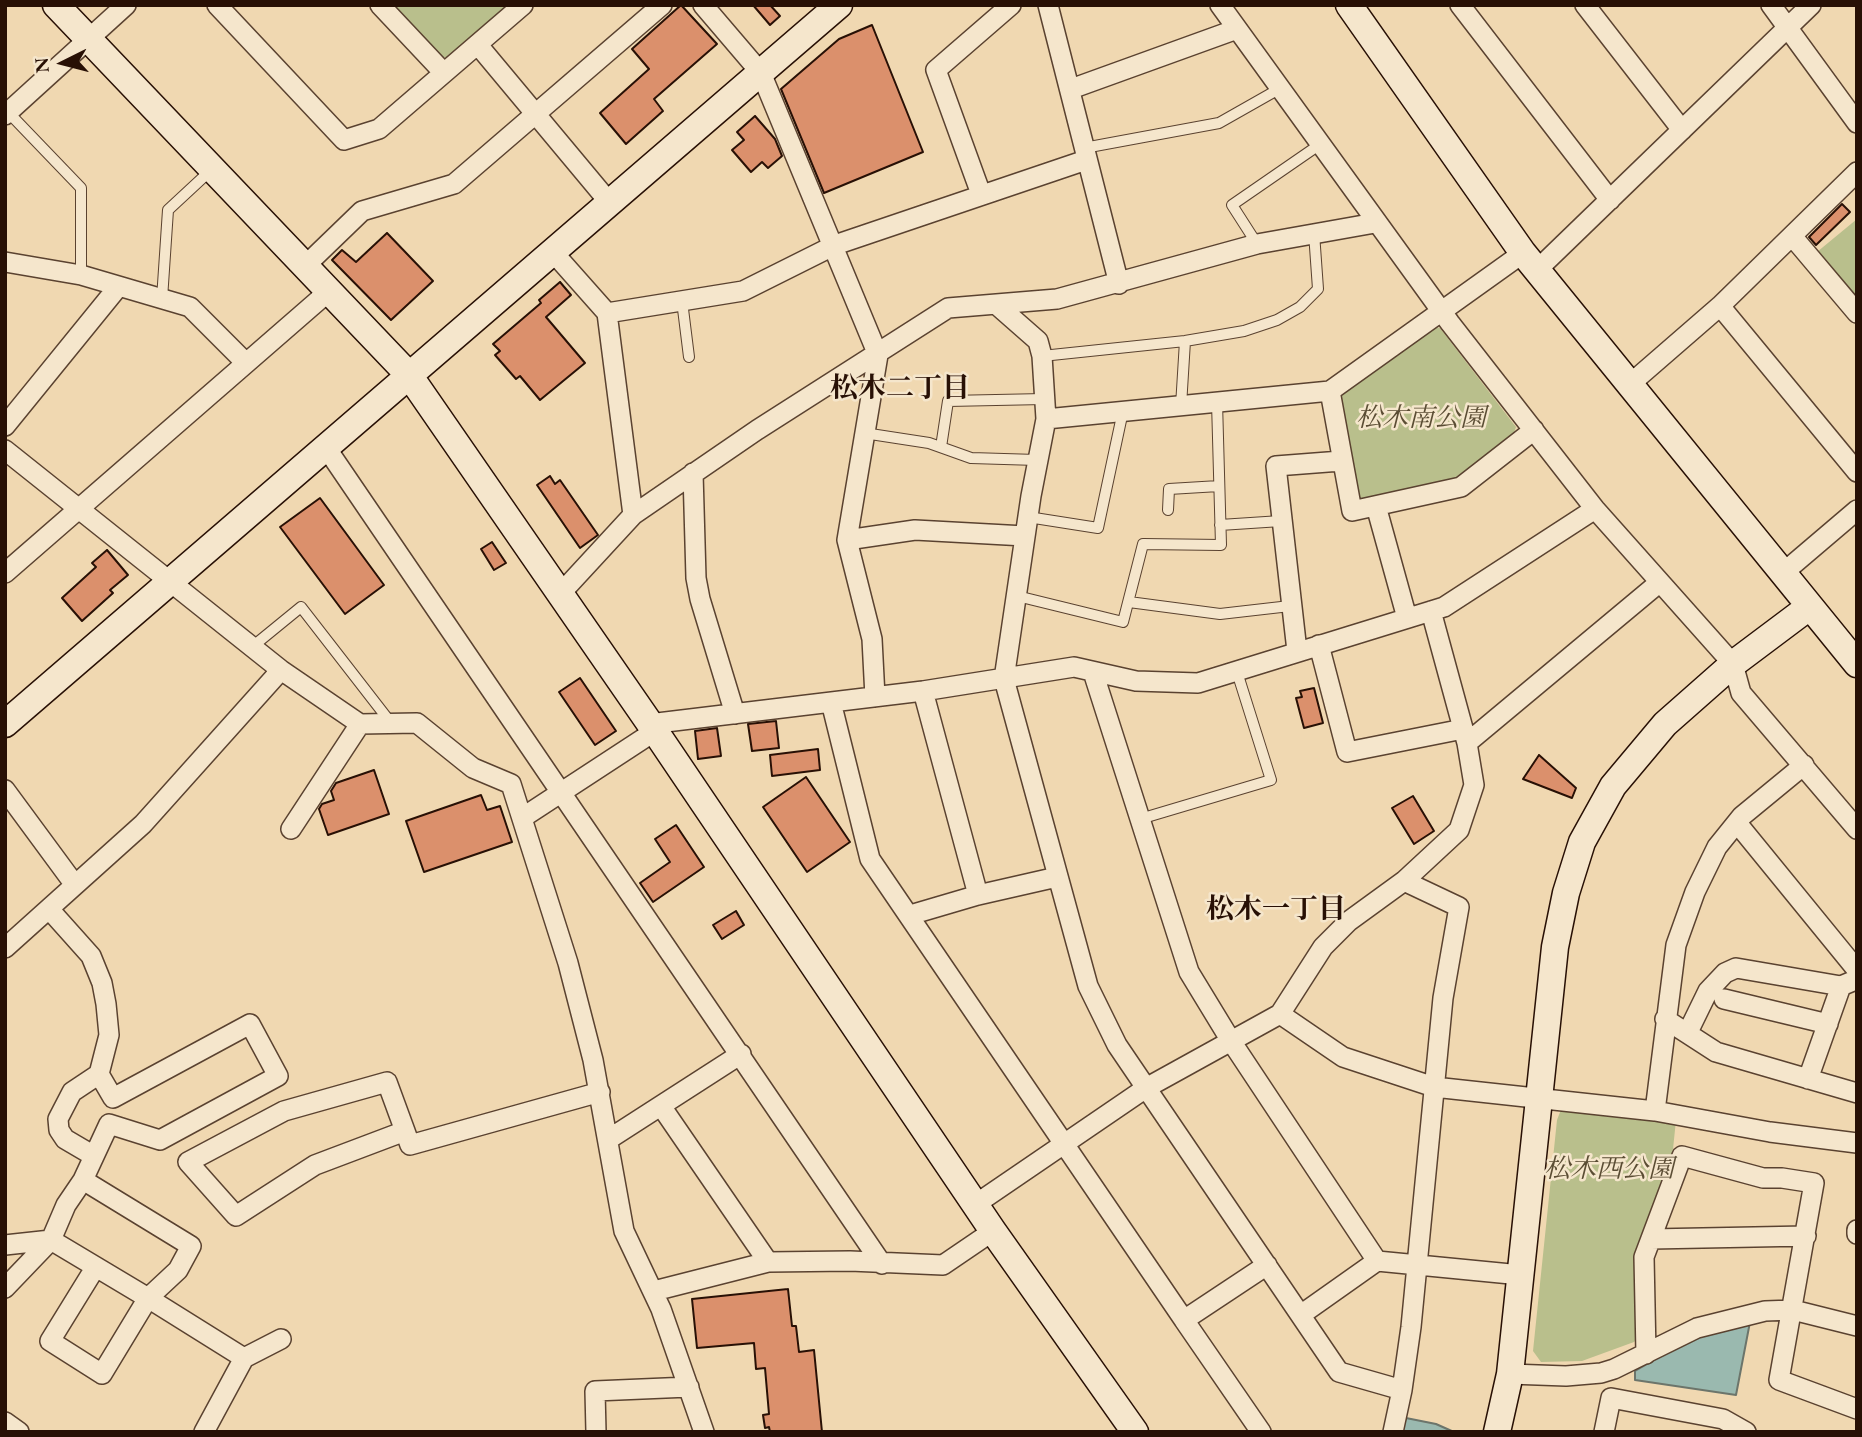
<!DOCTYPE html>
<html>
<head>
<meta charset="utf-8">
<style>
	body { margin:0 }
	#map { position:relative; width:1862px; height:1437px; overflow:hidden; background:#f0d8b1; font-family:"EB Garamond",serif }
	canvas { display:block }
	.frame { position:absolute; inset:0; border:7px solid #281005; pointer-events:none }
	.north { position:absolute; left:28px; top:28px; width:70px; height:70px; -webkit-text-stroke:5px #f5e6cc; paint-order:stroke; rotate:264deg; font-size:19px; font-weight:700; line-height:28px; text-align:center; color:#281005 }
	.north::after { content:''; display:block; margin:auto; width:24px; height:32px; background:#281005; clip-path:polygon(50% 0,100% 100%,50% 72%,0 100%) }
</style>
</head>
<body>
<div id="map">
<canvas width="1862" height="1437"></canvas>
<div class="frame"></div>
<div class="north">N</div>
</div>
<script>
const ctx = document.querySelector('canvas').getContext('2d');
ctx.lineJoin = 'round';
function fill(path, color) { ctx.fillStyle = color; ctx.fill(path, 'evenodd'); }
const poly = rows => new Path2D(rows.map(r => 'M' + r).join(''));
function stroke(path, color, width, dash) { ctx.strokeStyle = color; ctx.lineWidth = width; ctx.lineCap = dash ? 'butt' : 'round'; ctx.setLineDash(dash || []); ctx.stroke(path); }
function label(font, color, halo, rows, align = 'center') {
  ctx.font = font + ' "EB Garamond","Noto Serif JP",serif'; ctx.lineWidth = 5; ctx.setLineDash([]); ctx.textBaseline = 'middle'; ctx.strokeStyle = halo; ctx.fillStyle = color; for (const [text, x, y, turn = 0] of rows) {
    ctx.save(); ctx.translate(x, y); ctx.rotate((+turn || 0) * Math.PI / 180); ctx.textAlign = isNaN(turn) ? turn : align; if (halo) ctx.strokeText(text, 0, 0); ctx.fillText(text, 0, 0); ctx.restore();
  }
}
fill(poly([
	[393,5,511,5,450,58,440,57],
	[1857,219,1857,301,1817,252],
	[1430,326,1440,328,1516,427,1514,433,1454,484,1363,503,1354,499,1339,392],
	[1562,1107,1676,1120,1672,1159,1648,1228,1636,1249,1638,1338,1634,1342,1582,1361,1541,1362,1533,1351,1557,1120]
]), '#b9bf8c');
const water = poly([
	[1750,1322,1736,1395,1635,1380,1635,1371,1685,1342,1716,1328,1750,1322],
	[1406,1418,1436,1424,1454,1432,1401,1432,1406,1418]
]);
fill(water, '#9ab9af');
stroke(water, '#6c756b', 2);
const building = poly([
	[681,5,717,44,654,99,663,111,626,144,600,113,649,69,632,49,681,5],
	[753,5,770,5,780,16,770,25,753,5],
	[872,25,923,152,824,193,781,89,839,39,872,25],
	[755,116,775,139,782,156,768,168,762,162,751,172,732,150,744,140,737,132,755,116],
	[1842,204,1850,212,1816,245,1809,237,1842,204],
	[387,233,433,281,391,320,332,260,342,250,356,262,387,233],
	[560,282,571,295,546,317,585,363,540,400,520,376,516,379,495,355,500,351,493,344,541,303,539,300,560,282],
	[550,476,555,484,560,480,598,535,580,548,537,485,550,476],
	[320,498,384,585,345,614,280,527,320,498],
	[492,542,506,563,494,570,481,549,492,542],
	[107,550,128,575,110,590,113,593,82,621,62,598,96,567,92,563,107,550],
	[580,678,616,731,595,745,559,692,580,678],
	[1314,688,1323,723,1304,728,1296,698,1302,697,1300,691,1314,688],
	[776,721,779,748,752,751,748,724,776,721],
	[717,728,721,756,698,759,695,731,717,728],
	[818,749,820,770,772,776,770,755,818,749],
	[1539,755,1576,788,1572,798,1523,779,1539,755],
	[374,770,389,814,328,835,319,809,322,804,334,800,331,791,336,783,374,770],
	[806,777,850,842,807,872,763,807,806,777],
	[481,795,487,810,500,806,512,842,424,872,406,821,481,795],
	[1413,796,1434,831,1414,844,1392,808,1413,796],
	[676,825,704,867,653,902,640,883,670,862,655,839,676,825],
	[736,911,744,925,722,939,713,925,736,911],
	[788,1289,792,1326,796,1326,799,1352,814,1350,822,1432,770,1432,769,1427,765,1428,763,1415,769,1414,765,1368,756,1369,754,1343,697,1348,692,1299,788,1289]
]);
fill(building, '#db906c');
stroke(building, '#281005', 2);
const lane = poly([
	[8,112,81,188,81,275],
	[1084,148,1219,123,1279,89],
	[1257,244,1232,205,1319,145],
	[162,299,168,210,210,171],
	[682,301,689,357],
	[1042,356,1185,341,1244,331,1277,320,1300,307,1318,289,1314,233],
	[1181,406,1185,341],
	[864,433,929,443,971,458,1037,460],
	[941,447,948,401,1044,399],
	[1168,510,1169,489,1219,486],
	[1028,517,1098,528,1123,411],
	[1220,525,1281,521],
	[1017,596,1123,622,1143,544,1221,545,1217,402],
	[1129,602,1220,614,1290,606],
	[252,647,301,607,391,723],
	[1140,819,1271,780,1237,672]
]);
const street = poly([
	[217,5,344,140,379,129,523,5],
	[380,5,444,73],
	[703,5,761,73,878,355,847,540,872,639,875,697],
	[1048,5,1119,284],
	[1220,5,1450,323,1595,509,1733,664,1741,693,1857,829],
	[1460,5,1610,200],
	[1585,5,1682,130],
	[1771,5,1857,123],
	[478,45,609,202],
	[1071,89,1237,29],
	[5,115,126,5],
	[981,194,936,70,1011,5],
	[1792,236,1857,313],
	[552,251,607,313,633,515],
	[5,262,81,275,190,307,245,362],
	[304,267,362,211,454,184,662,5],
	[1537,270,1811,5],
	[997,305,1038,341,1042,356,1046,419,1031,496,1004,679,1088,986,1117,1045,1339,1372,1402,1390,1411,1327,1443,998,1459,907,1404,881],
	[1720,306,1857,472],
	[607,313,743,291,835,245,1086,160],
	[1629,385,1720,306,1857,172],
	[1330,391,1352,511,1461,487,1534,430],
	[1046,419,1330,391,1523,253],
	[5,426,118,287],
	[325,446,882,1264],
	[5,450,281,670,360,724,417,723,473,768,511,784,568,963,593,1060,624,1231,661,1309,704,1432],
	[693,473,696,578,700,599,735,714],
	[1376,506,1407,618],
	[847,540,915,530,1025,536],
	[5,573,328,292],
	[1783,573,1857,510],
	[561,593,633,515,757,430,948,308,1057,299,1257,244,1375,223],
	[1319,645,1347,752,1463,729],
	[1297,651,1276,466,1341,461],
	[1093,672,1189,972,1231,1041,1377,1261],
	[923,691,978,895],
	[831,702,870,859,1184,1320,1267,1265],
	[649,724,923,691,1074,667,1136,681,1198,683,1444,607,1595,509],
	[1467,743,1660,582],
	[1804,765,1742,816,1717,847,1695,892,1676,945,1655,1111,1770,1132,1857,1143],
	[5,790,75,885],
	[522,818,655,731],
	[1737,823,1857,970],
	[291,829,360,724],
	[49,909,91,956,102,983,106,1004,109,1035,99,1074,72,1092,58,1119,59,1130,65,1139,94,1156],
	[910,915,978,895,1057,877],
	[5,948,143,824,281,670],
	[1724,999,1828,1024],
	[1280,1014,1343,1057,1434,1087,1655,1111],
	[1665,1019,1716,1052,1857,1093],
	[1688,1032,1708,991,1725,973,1736,968,1841,986],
	[1808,1079,1841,986,1853,981],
	[661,1106,768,1262],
	[405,1131,315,1165,236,1216,188,1162,284,1111,387,1082,405,1131,410,1145,600,1092],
	[609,1139,741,1054],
	[83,1180,191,1246,178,1270,148,1298,244,1358],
	[976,1204,1146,1088,1280,1014,1323,947,1349,921,1404,881,1459,830,1474,785,1467,743,1431,611],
	[1857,1230,1857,1234],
	[1651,1239,1806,1236],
	[5,1245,51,1240,66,1205,83,1180,109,1124,160,1140,278,1076,250,1024,113,1098,99,1074],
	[5,1288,51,1240,148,1298,102,1374,50,1341,95,1268],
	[654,1291,768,1262,850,1261,943,1265,993,1231],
	[1302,1314,1377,1261,1521,1275],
	[1184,1320,1261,1432],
	[1646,1354,1644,1257,1682,1156,1763,1178,1782,1178,1814,1183,1779,1380,1857,1409],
	[1510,1374,1566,1376,1601,1373,1614,1369,1697,1328,1765,1311,1793,1310,1857,1326],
	[5,1422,19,1432],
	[204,1432,244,1358,281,1339],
	[596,1432,595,1391,689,1387],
	[1393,1432,1402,1390],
	[1604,1432,1611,1398,1723,1419,1746,1432]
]);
const secondary = poly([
	[56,5,409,375,655,731,993,1231,1135,1432],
	[1349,5,1523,253,1857,664],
	[5,724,839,5],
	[1497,1432,1510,1374,1555,947,1566,893,1582,842,1613,786,1665,724,1733,664,1809,607]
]);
stroke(lane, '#5a4230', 12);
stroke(street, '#5a4230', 22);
stroke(secondary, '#281005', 29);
stroke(lane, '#f5e6cc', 10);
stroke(street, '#f5e6cc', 19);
stroke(secondary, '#f5e6cc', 26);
label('italic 26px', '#5b4d34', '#f5e6cc', [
	["松木南公園",1421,419],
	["松木西公園",1609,1170]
]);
label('bold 28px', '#281005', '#f5e6cc', [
	["松木二丁目",900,389],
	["松木一丁目",1276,910]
]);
</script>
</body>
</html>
